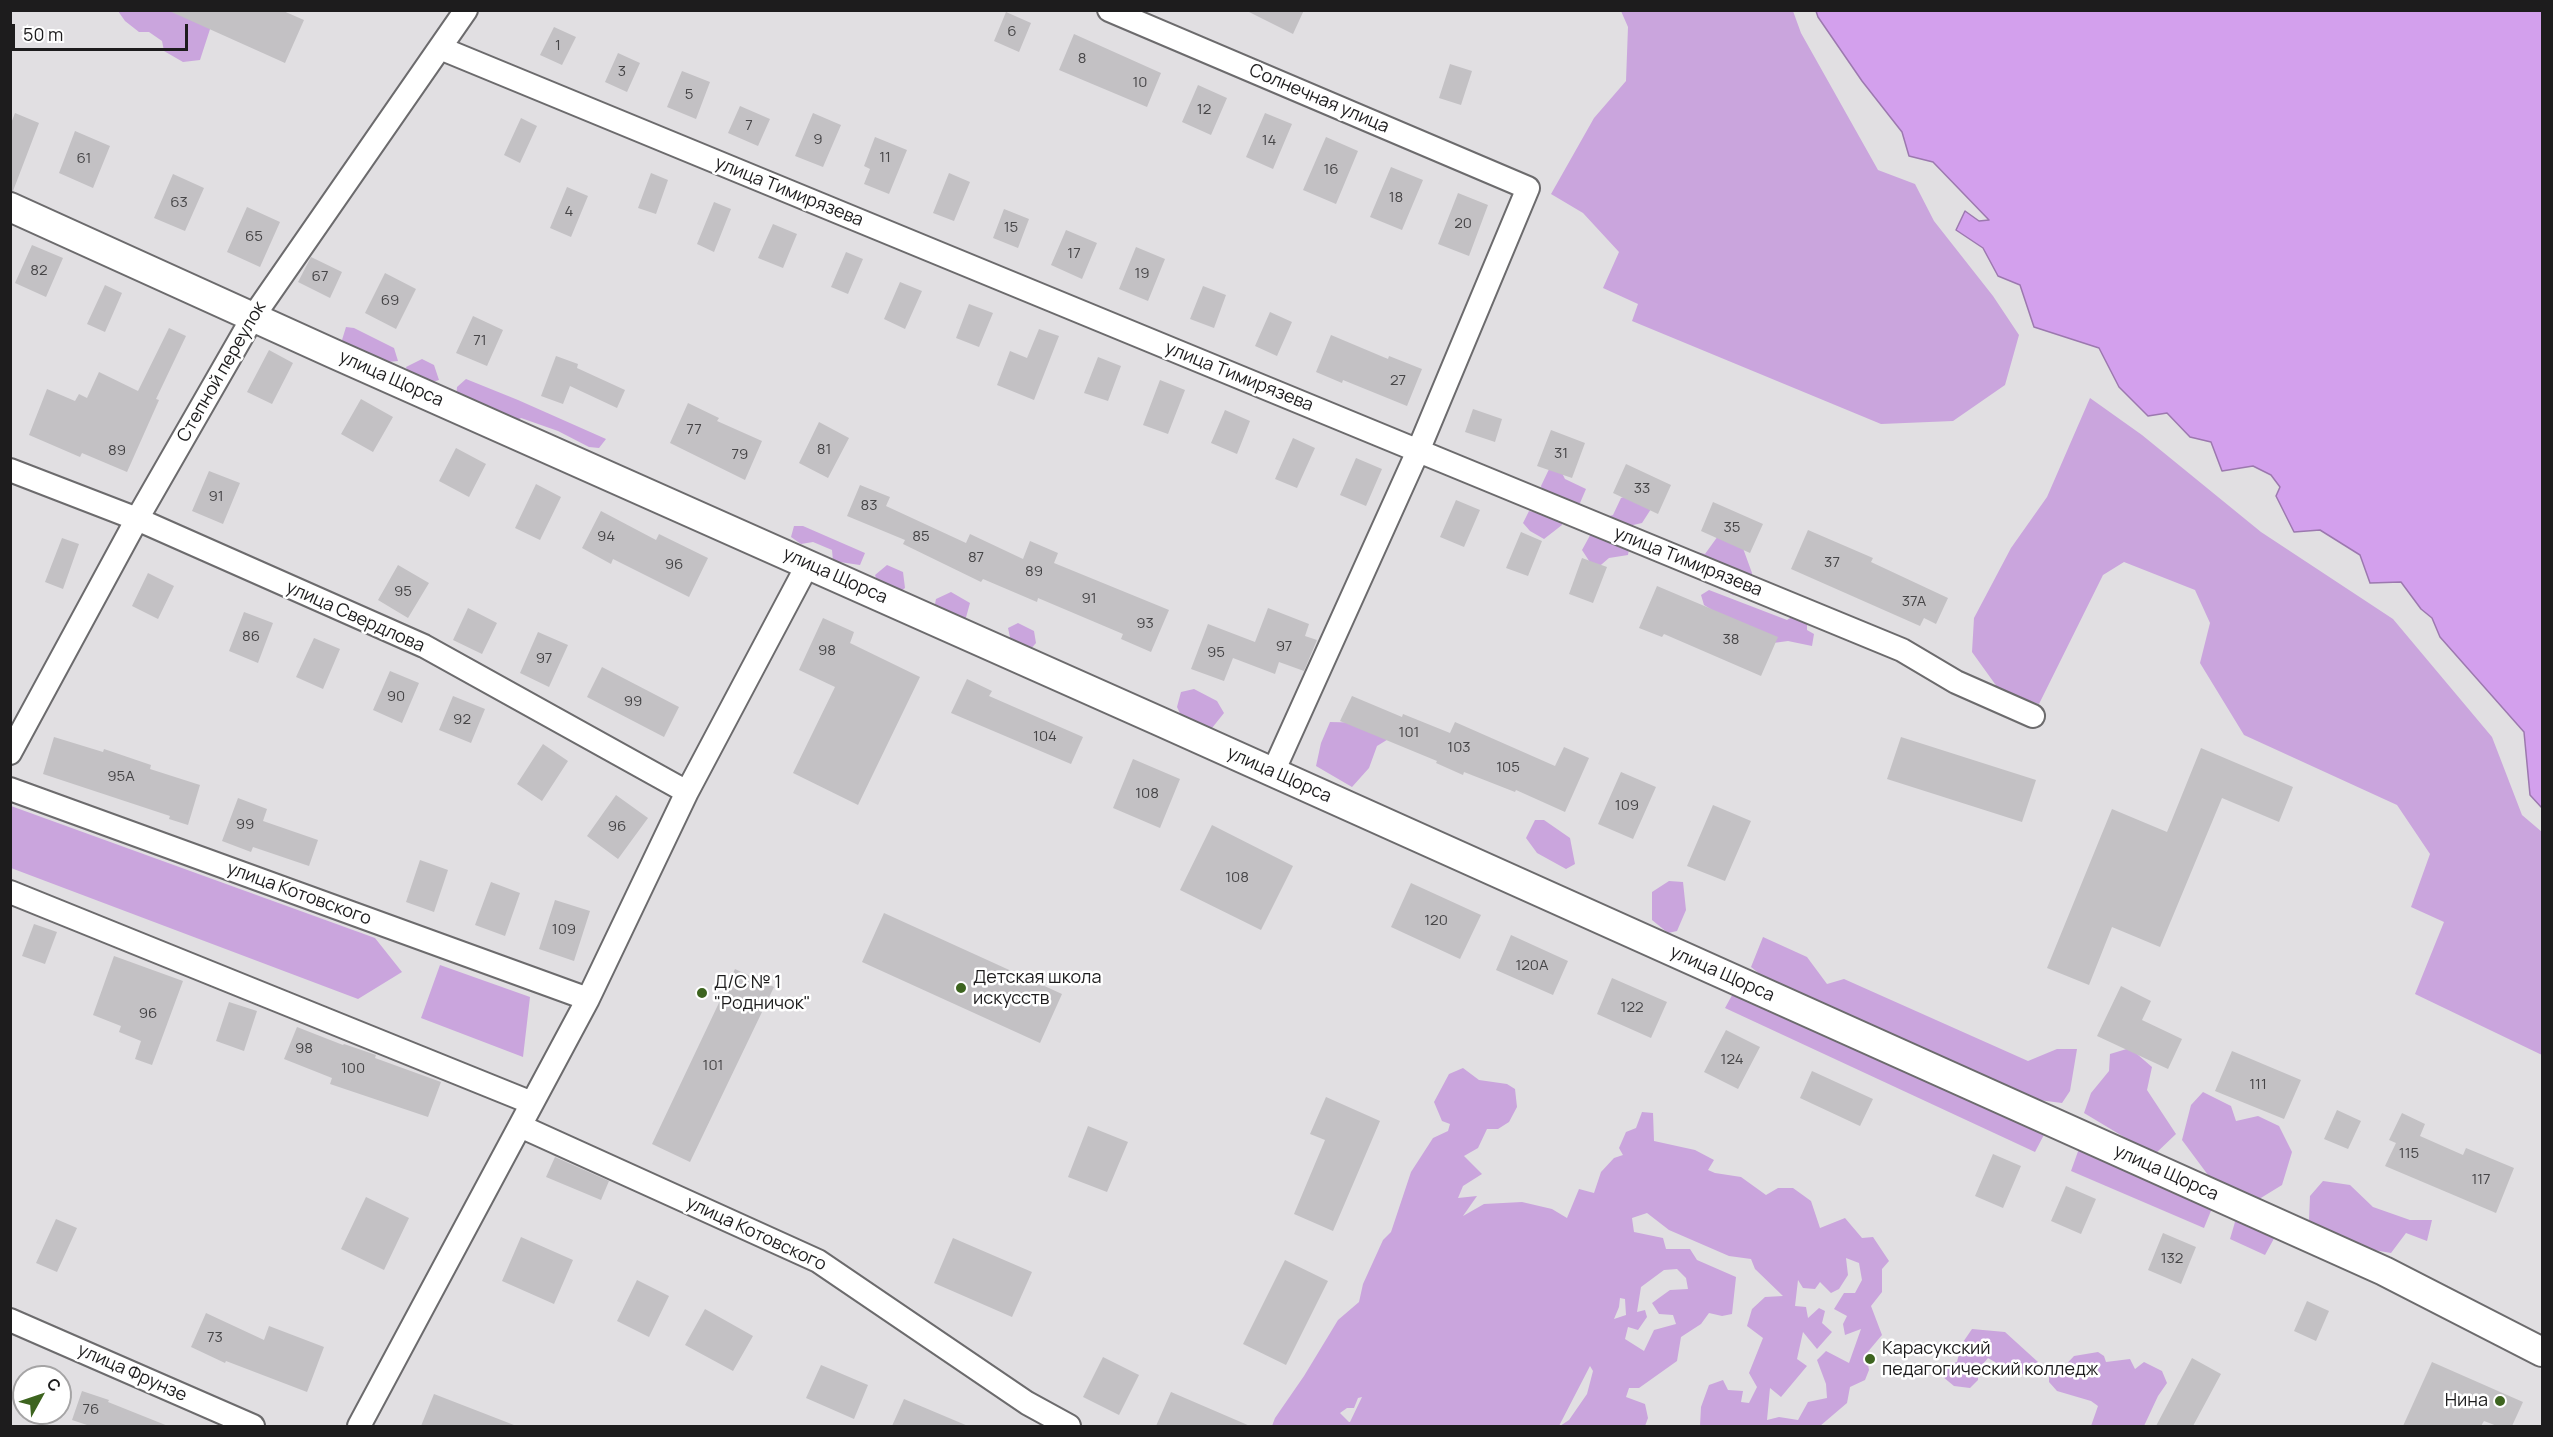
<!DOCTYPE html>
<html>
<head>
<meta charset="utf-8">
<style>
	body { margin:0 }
	#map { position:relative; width:2553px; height:1437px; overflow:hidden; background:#e1dfe2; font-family:Manrope,sans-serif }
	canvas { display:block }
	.frame { position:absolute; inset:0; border:12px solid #1d1c1d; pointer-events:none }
	.north { position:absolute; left:12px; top:1365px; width:60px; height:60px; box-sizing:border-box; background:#fff; border:2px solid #a5a4a5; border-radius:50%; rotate:50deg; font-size:16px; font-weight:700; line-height:24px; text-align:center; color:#1d1c1d }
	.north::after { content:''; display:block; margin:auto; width:21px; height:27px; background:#3d641f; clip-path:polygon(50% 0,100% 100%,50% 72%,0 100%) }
	.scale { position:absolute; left:12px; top:24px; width:176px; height:27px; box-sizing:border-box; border:3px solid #1d1c1d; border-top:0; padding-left:8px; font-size:18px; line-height:21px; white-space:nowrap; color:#1d1c1d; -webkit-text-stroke:4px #fff; paint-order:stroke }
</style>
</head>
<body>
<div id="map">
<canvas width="2553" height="1437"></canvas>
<div class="frame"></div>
<div class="north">С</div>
<div class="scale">50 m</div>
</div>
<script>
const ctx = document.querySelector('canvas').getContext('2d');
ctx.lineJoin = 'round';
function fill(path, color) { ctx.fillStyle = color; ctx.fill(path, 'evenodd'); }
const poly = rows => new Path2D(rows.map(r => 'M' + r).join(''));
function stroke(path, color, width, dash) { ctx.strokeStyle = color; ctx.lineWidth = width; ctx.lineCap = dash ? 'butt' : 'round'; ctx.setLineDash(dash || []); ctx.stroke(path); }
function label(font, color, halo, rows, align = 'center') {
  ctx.font = font + ' Manrope,sans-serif'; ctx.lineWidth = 5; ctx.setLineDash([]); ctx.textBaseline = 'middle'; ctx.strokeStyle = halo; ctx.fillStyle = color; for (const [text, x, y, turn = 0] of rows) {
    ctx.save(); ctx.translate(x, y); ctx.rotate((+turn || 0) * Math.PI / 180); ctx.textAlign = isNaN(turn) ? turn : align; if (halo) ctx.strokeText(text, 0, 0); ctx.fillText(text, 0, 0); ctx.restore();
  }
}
fill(poly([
	[198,10,212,23,200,60,183,62,164,51,162,41,149,32,139,32,125,21,118,11],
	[1621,11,1793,11,1801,33,1878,170,1915,184,1934,221,1993,296,2019,335,2005,385,1953,421,1881,424,1632,321,1638,304,1603,288,1619,252,1583,213,1551,194,1594,118,1626,81,1628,27],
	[346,327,354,328,394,348,398,361,377,363,352,353,342,340],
	[422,359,434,365,439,380,426,384,411,381,406,367],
	[466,379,518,400,606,439,599,448,589,447,558,431,521,418,513,423,456,399,457,387],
	[2090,398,2142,435,2261,532,2393,619,2492,737,2522,815,2542,832,2542,1055,2415,994,2444,922,2411,907,2430,854,2397,805,2244,735,2200,663,2210,623,2195,590,2124,562,2103,575,2039,704,2000,691,1972,652,1974,618,2011,548,2047,497],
	[1551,465,1560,469,1565,479,1586,489,1580,503,1567,509,1545,499,1541,486],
	[1629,495,1651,509,1642,523,1633,525,1628,555,1609,558,1595,570,1582,550,1599,519,1613,515,1621,498],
	[1529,511,1561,518,1562,525,1544,539,1530,531,1523,523],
	[794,526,803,526,865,553,860,565,833,561,832,550,813,542,801,544,791,537],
	[1718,536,1740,540,1752,573,1752,597,1733,595,1710,580,1685,571,1696,552,1705,554],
	[887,565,903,572,905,588,899,593,880,590,875,575],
	[1709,590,1787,620,1795,615,1807,620,1807,630,1814,634,1812,646,1788,641,1766,644,1704,605,1701,595],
	[951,592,970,603,965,621,934,609,936,599],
	[1018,623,1034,631,1036,643,1029,651,1011,642,1008,628],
	[1194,689,1217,701,1224,713,1212,728,1197,730,1186,726,1177,707,1181,692],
	[1330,722,1369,723,1390,738,1377,746,1369,768,1352,787,1316,766,1321,743],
	[11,806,375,938,402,972,358,999,11,868],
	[1535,820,1544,820,1570,838,1575,864,1566,869,1537,853,1526,838],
	[1669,881,1683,882,1686,910,1677,931,1668,933,1652,920,1652,892],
	[1763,937,1807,957,1827,984,1844,979,2028,1061,2057,1049,2077,1049,2070,1091,2062,1103,2023,1098,2048,1127,2035,1152,1725,1008,1736,988,1782,992,1751,967],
	[440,965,530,997,523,1057,421,1018],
	[2130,1048,2152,1067,2147,1090,2176,1134,2154,1155,2084,1113,2091,1093,2109,1071,2110,1054],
	[1463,1068,1479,1080,1507,1084,1515,1089,1517,1107,1509,1122,1498,1129,1487,1129,1478,1148,1464,1156,1482,1174,1463,1186,1458,1198,1477,1196,1463,1216,1484,1204,1522,1202,1552,1209,1567,1218,1579,1189,1594,1193,1601,1172,1614,1158,1623,1155,1619,1148,1626,1132,1636,1128,1642,1112,1653,1113,1654,1141,1695,1150,1714,1160,1708,1170,1715,1173,1741,1177,1766,1195,1778,1188,1793,1188,1811,1201,1820,1228,1845,1218,1862,1238,1873,1237,1889,1261,1882,1269,1882,1292,1871,1306,1882,1335,1866,1354,1869,1370,1865,1380,1850,1387,1847,1403,1820,1426,1700,1426,1701,1407,1709,1385,1723,1380,1728,1390,1743,1391,1741,1402,1749,1403,1757,1387,1749,1373,1763,1338,1747,1326,1752,1309,1765,1297,1783,1296,1755,1269,1751,1259,1729,1256,1669,1230,1647,1213,1632,1218,1634,1232,1663,1238,1666,1249,1690,1249,1697,1260,1736,1277,1732,1314,1722,1316,1709,1313,1701,1324,1681,1337,1677,1361,1639,1388,1629,1388,1626,1397,1645,1404,1648,1418,1645,1426,1560,1426,1569,1420,1587,1394,1593,1371,1590,1366,1559,1426,1272,1426,1275,1418,1304,1376,1338,1320,1359,1302,1363,1284,1383,1240,1391,1232,1411,1172,1433,1138,1448,1131,1450,1124,1442,1121,1434,1102,1449,1074],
	[1846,1258,1859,1263,1862,1280,1855,1293,1844,1293,1834,1309,1847,1316,1843,1324,1845,1335,1861,1329,1849,1363,1826,1351,1817,1360,1826,1384,1827,1398,1808,1402,1798,1420,1779,1417,1767,1420,1770,1388,1781,1397,1807,1366,1797,1359,1803,1332,1817,1349,1832,1332,1822,1323,1825,1311,1819,1308,1808,1318,1806,1307,1795,1306,1798,1280,1803,1288,1815,1289,1820,1282,1831,1293,1839,1289,1848,1275],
	[1677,1269,1686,1278,1688,1289,1670,1290,1652,1303,1659,1314,1673,1315,1676,1324,1654,1330,1644,1351,1625,1339,1628,1327,1638,1330,1647,1317,1645,1310,1637,1312,1641,1287,1664,1270],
	[1620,1298,1625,1299,1626,1315,1614,1319,1619,1307],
	[1362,1397,1350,1422,1349,1422,1340,1413,1347,1408,1354,1408,1358,1398],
	[2203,1092,2231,1106,2236,1121,2258,1116,2279,1126,2292,1152,2282,1185,2251,1204,2208,1175,2182,1140,2191,1105],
	[2081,1143,2217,1196,2204,1228,2071,1171],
	[2323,1181,2350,1185,2373,1207,2410,1220,2432,1220,2427,1241,2406,1233,2391,1253,2345,1245,2309,1220,2310,1196],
	[2256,1220,2277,1233,2265,1255,2230,1239,2235,1222],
	[1972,1329,2005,1332,2038,1362,2023,1374,2009,1370,1988,1358,1978,1370,1978,1380,1970,1388,1954,1386,1943,1377,1945,1366,1957,1362,1961,1345],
	[2098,1352,2104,1356,2106,1362,2130,1359,2135,1369,2144,1362,2162,1371,2167,1383,2158,1396,2144,1426,2091,1426,2098,1406,2091,1401,2057,1391,2049,1382,2049,1374,2060,1371,2074,1356]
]), '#caa5dd');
const water = poly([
	[1816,11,2542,11,2542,808,2530,795,2524,732,2440,637,2432,618,2421,609,2401,582,2370,583,2360,555,2320,530,2294,532,2276,496,2280,487,2271,475,2253,466,2222,471,2211,442,2190,437,2167,413,2148,416,2119,387,2099,348,2034,327,2020,285,1998,276,1983,248,1956,230,1965,211,1979,221,1989,220,1933,162,1909,156,1902,132,1862,81,1818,17,1816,11]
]);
fill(water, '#d3a0ed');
stroke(water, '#9c78af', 1.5);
fill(poly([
	[167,10,281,10,304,20,285,63],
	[1245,10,1304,10,1293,34],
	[1006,12,1031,23,1019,52,994,41],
	[554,27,576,37,562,65,540,55],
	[1074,34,1161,73,1147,107,1059,70],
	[618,53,640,63,627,92,605,82],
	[1450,64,1472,71,1461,105,1439,98],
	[682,71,710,82,696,119,667,107],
	[1198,85,1227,98,1211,135,1182,122],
	[740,106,770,119,758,146,728,133],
	[15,113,39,123,13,191,10,191,10,126],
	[813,113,841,125,823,167,795,156],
	[1265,113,1292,124,1273,169,1246,157],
	[521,118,537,126,520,163,504,155],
	[75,131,110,146,93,188,59,173],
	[875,137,907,150,889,194,864,184,870,169,864,166],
	[1326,137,1358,151,1336,204,1303,190],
	[1391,167,1423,180,1402,230,1370,217],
	[651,173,668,180,656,214,638,208],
	[949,173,970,182,954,221,933,213],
	[173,174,204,188,185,231,154,218],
	[567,187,588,196,571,237,550,228],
	[1458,193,1488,205,1469,256,1438,244],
	[714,202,731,209,714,252,697,244],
	[247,207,280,222,260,267,227,252],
	[1004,209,1029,219,1018,248,993,238],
	[773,224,797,234,783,268,758,258],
	[1066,230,1097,243,1082,279,1051,265],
	[32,245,63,258,46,297,15,283],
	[1136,247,1165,259,1148,301,1119,289],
	[846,252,863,259,848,294,831,287],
	[311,257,342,272,330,298,298,282],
	[385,273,416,289,396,329,365,313],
	[900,282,922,291,905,329,884,319],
	[105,285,122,293,105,332,87,324],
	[1203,286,1226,295,1214,328,1190,319],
	[969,304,993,313,979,347,956,338],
	[1270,312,1292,322,1277,356,1255,346],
	[473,316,503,330,487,366,456,353],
	[169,328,186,336,156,399,159,400,127,472,82,453,80,457,29,435,47,389,75,401,79,394,87,398,99,372,138,391],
	[1039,329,1059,336,1034,400,997,385,1010,351,1027,358],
	[1331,335,1388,359,1389,356,1422,369,1407,406,1343,380,1342,383,1316,372],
	[269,350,293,363,272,404,247,392],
	[556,356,578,364,577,368,625,390,617,408,570,386,563,404,541,396],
	[1098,357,1121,366,1108,401,1084,393],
	[1160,380,1185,390,1168,434,1143,425],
	[361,399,393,417,373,452,341,434],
	[688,403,719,418,717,421,762,441,745,480,670,443],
	[1473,409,1502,419,1495,442,1465,432],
	[1225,410,1250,421,1237,454,1211,443],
	[819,422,849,438,828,478,799,463],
	[1551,430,1585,443,1572,478,1537,466],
	[1293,438,1315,448,1297,488,1275,479],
	[456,448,486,464,469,497,439,481],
	[1356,458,1382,469,1366,506,1340,495],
	[1626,464,1671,485,1658,514,1613,493],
	[209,471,240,483,223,524,192,511],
	[536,484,561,497,540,540,515,528],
	[860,485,890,497,886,506,966,543,970,534,1023,559,1030,541,1058,553,1054,563,1169,610,1151,652,1121,639,1123,634,1038,598,1037,602,983,579,981,582,903,544,905,540,847,516],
	[1456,500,1480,510,1464,547,1440,537],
	[1713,502,1763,524,1750,553,1701,531],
	[601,511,656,540,659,534,708,558,689,597,613,559,611,564,582,548],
	[1808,530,1873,558,1871,562,1948,598,1936,624,1924,618,1920,626,1791,569],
	[1521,532,1542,541,1528,576,1506,568],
	[62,538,79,544,63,589,45,582],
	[1582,558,1607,567,1593,603,1569,594],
	[398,565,429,583,408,618,378,600],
	[148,573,174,586,158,619,132,606],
	[1657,586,1778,637,1761,676,1664,634,1662,637,1639,628],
	[468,608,497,623,482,654,453,640],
	[1268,608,1309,624,1305,636,1317,640,1304,671,1279,662,1275,674,1233,658,1224,681,1191,669,1208,624,1255,642],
	[244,612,273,623,258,663,229,651],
	[823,618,854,632,850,643,920,677,858,805,793,773,835,687,799,670],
	[538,632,568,645,549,687,520,673],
	[314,638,340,649,323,689,296,677],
	[602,667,679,707,664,737,587,697],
	[390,671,419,683,402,723,373,710],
	[967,679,992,691,989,696,1083,737,1071,764,951,713],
	[453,696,485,709,471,743,439,730],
	[1352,696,1402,717,1403,714,1450,733,1455,722,1555,766,1564,747,1589,758,1565,812,1516,790,1515,792,1464,772,1463,775,1436,763,1437,761,1340,721],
	[54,737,103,752,104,749,151,765,150,769,200,785,188,825,169,819,170,816,43,774],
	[1901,737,2036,780,2022,822,1887,779],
	[543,744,568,761,542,801,517,784],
	[2201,748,2293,787,2279,822,2222,798,2160,947,2112,927,2089,985,2047,968,2112,809,2167,832],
	[1133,759,1180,779,1160,828,1113,808],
	[1621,772,1656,787,1633,839,1598,824],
	[616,795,648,818,618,859,587,836],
	[238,798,267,809,263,821,318,840,309,866,253,847,251,852,222,841],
	[1713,805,1751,821,1725,881,1687,866],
	[1212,825,1293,866,1261,930,1180,890],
	[420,860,448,870,434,912,406,902],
	[491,882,520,893,505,936,475,925],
	[1411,883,1481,915,1460,959,1391,927],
	[555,900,590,911,574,961,539,949],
	[884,913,1062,994,1040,1043,862,962],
	[34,924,57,932,45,964,22,956],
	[1511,935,1568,961,1553,995,1496,970],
	[114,956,183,981,152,1065,135,1059,141,1041,119,1032,121,1026,93,1015],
	[735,969,774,987,690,1162,652,1144],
	[1612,978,1667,1002,1651,1038,1597,1014],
	[2121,986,2151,1001,2142,1020,2182,1039,2168,1069,2097,1036],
	[229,1002,257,1011,244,1051,216,1041],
	[297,1027,343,1045,344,1044,376,1055,375,1058,441,1082,428,1117,330,1084,332,1078,284,1059],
	[1726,1030,1760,1047,1738,1089,1704,1072],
	[2232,1051,2301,1080,2284,1119,2215,1091],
	[1812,1071,1873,1099,1860,1126,1800,1098],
	[1326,1097,1380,1121,1333,1231,1294,1214,1325,1140,1310,1134],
	[2337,1110,2361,1121,2348,1149,2324,1139],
	[2402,1113,2425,1124,2420,1136,2463,1155,2466,1148,2514,1168,2496,1213,2385,1166,2396,1143,2389,1140],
	[1088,1126,1128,1142,1107,1192,1068,1177],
	[1993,1154,2021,1166,2003,1208,1975,1196],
	[555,1157,609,1181,601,1200,546,1177],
	[2066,1186,2096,1199,2081,1234,2051,1221],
	[366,1197,409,1218,384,1270,341,1249],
	[56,1219,77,1228,57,1272,36,1263],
	[2163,1233,2196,1247,2181,1284,2148,1270],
	[521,1237,573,1260,554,1304,502,1281],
	[953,1238,1032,1272,1012,1317,934,1283],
	[1285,1260,1328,1281,1286,1365,1243,1344],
	[637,1280,669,1296,649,1337,617,1321],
	[2307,1301,2329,1311,2316,1341,2294,1331],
	[705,1309,753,1336,733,1371,685,1345],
	[206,1313,264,1340,269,1326,324,1347,307,1392,226,1361,225,1363,191,1347],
	[1103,1357,1139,1375,1119,1415,1083,1397],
	[2192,1358,2221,1374,2193,1426,2156,1426],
	[2432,1362,2523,1402,2512,1426,2497,1426,2484,1421,2481,1426,2403,1426],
	[821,1365,868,1385,854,1419,806,1398],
	[82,1391,109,1400,108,1402,168,1426,90,1426,72,1420],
	[1171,1392,1250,1426,1156,1426],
	[434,1394,514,1425,514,1426,421,1426],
	[904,1399,968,1426,892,1426]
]), '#c3c1c4');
const minor = poly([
	[1109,10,1528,188,1418,451,1273,772],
	[440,48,1902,650,1956,682,2033,716],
	[10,470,137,519,424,646,687,792],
	[10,753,137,519,253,317,466,10],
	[10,789,588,999],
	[10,892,532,1103],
	[520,1126,818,1261,1027,1403,1069,1426],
	[10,1320,253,1426],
	[359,1426,588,999,687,792,808,564]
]);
const tertiary = poly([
	[10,207,332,353,1159,721,2384,1271,2542,1352]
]);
stroke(minor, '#6c6b6d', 26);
stroke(tertiary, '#6c6b6d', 32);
stroke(minor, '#fff', 22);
stroke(tertiary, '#fff', 28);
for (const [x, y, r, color] of [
	[961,988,6,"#3d641f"],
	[702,993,6,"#3d641f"],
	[1870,1359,6,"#3d641f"],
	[2500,1401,6,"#3d641f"]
]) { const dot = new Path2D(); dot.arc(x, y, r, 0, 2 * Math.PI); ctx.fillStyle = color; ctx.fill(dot); stroke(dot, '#fff', 2); }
label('15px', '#464547', null, [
	["6",1012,32],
	["1",558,46],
	["8",1082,59],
	["3",622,72],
	["10",1140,83],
	["5",689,95],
	["12",1204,110],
	["7",749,126],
	["9",818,140],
	["14",1269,141],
	["11",885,158],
	["61",84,159],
	["16",1331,170],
	["18",1396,198],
	["63",179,203],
	["4",569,212],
	["20",1463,224],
	["15",1011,228],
	["65",254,237],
	["17",1074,254],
	["82",39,271],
	["19",1142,274],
	["67",320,277],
	["69",390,301],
	["71",480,341],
	["27",1398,381],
	["77",694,430],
	["81",824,450],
	["89",117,451],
	["31",1561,454],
	["79",740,455],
	["33",1642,489],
	["91",216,497],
	["83",869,506],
	["35",1732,528],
	["94",606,537],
	["85",921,537],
	["87",976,558],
	["37",1832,563],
	["96",674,565],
	["89",1034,572],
	["95",403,592],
	["91",1089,599],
	["37А",1914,602],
	["93",1145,624],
	["86",251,637],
	["38",1731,640],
	["97",1284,647],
	["98",827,651],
	["95",1216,653],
	["97",544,659],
	["90",396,697],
	["99",633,702],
	["92",462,720],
	["101",1409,733],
	["104",1045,737],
	["103",1459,748],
	["105",1508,768],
	["95А",121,777],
	["108",1147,794],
	["109",1627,806],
	["99",245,825],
	["96",617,827],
	["108",1237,878],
	["120",1436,921],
	["109",564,930],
	["120А",1532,966],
	["122",1632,1008],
	["96",148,1014],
	["98",304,1049],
	["124",1732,1060],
	["101",713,1066],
	["100",353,1069],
	["111",2258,1085],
	["115",2409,1154],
	["117",2481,1180],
	["132",2172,1259],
	["73",215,1338],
	["76",91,1410]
]);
label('18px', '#1d1c1d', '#fff', [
	["Солнечная улица",1319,99,23],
	["улица Тимирязева",789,192,22],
	["Степной переулок",222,372,-60],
	["улица Тимирязева",1239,377,22],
	["улица Щорса",391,379,24],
	["улица Тимирязева",1688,562,22],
	["улица Щорса",835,576,24],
	["улица Свердлова",355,617,24],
	["улица Щорса",1279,775,24],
	["улица Котовского",299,894,20],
	["улица Щорса",1722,974,24],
	["улица Щорса",2166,1173,24],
	["улица Котовского",756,1234,25],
	["улица Фрунзе",132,1373,24]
]);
label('18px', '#1d1c1d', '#fff', [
	["Детская школа",973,978],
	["искусств",973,999],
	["Д/С № 1",714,983],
	["\"Родничок\"",714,1004],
	["Карасукский",1882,1349],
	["педагогический колледж",1882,1370],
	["Нина",2488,1401,"right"]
], 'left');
</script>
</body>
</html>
